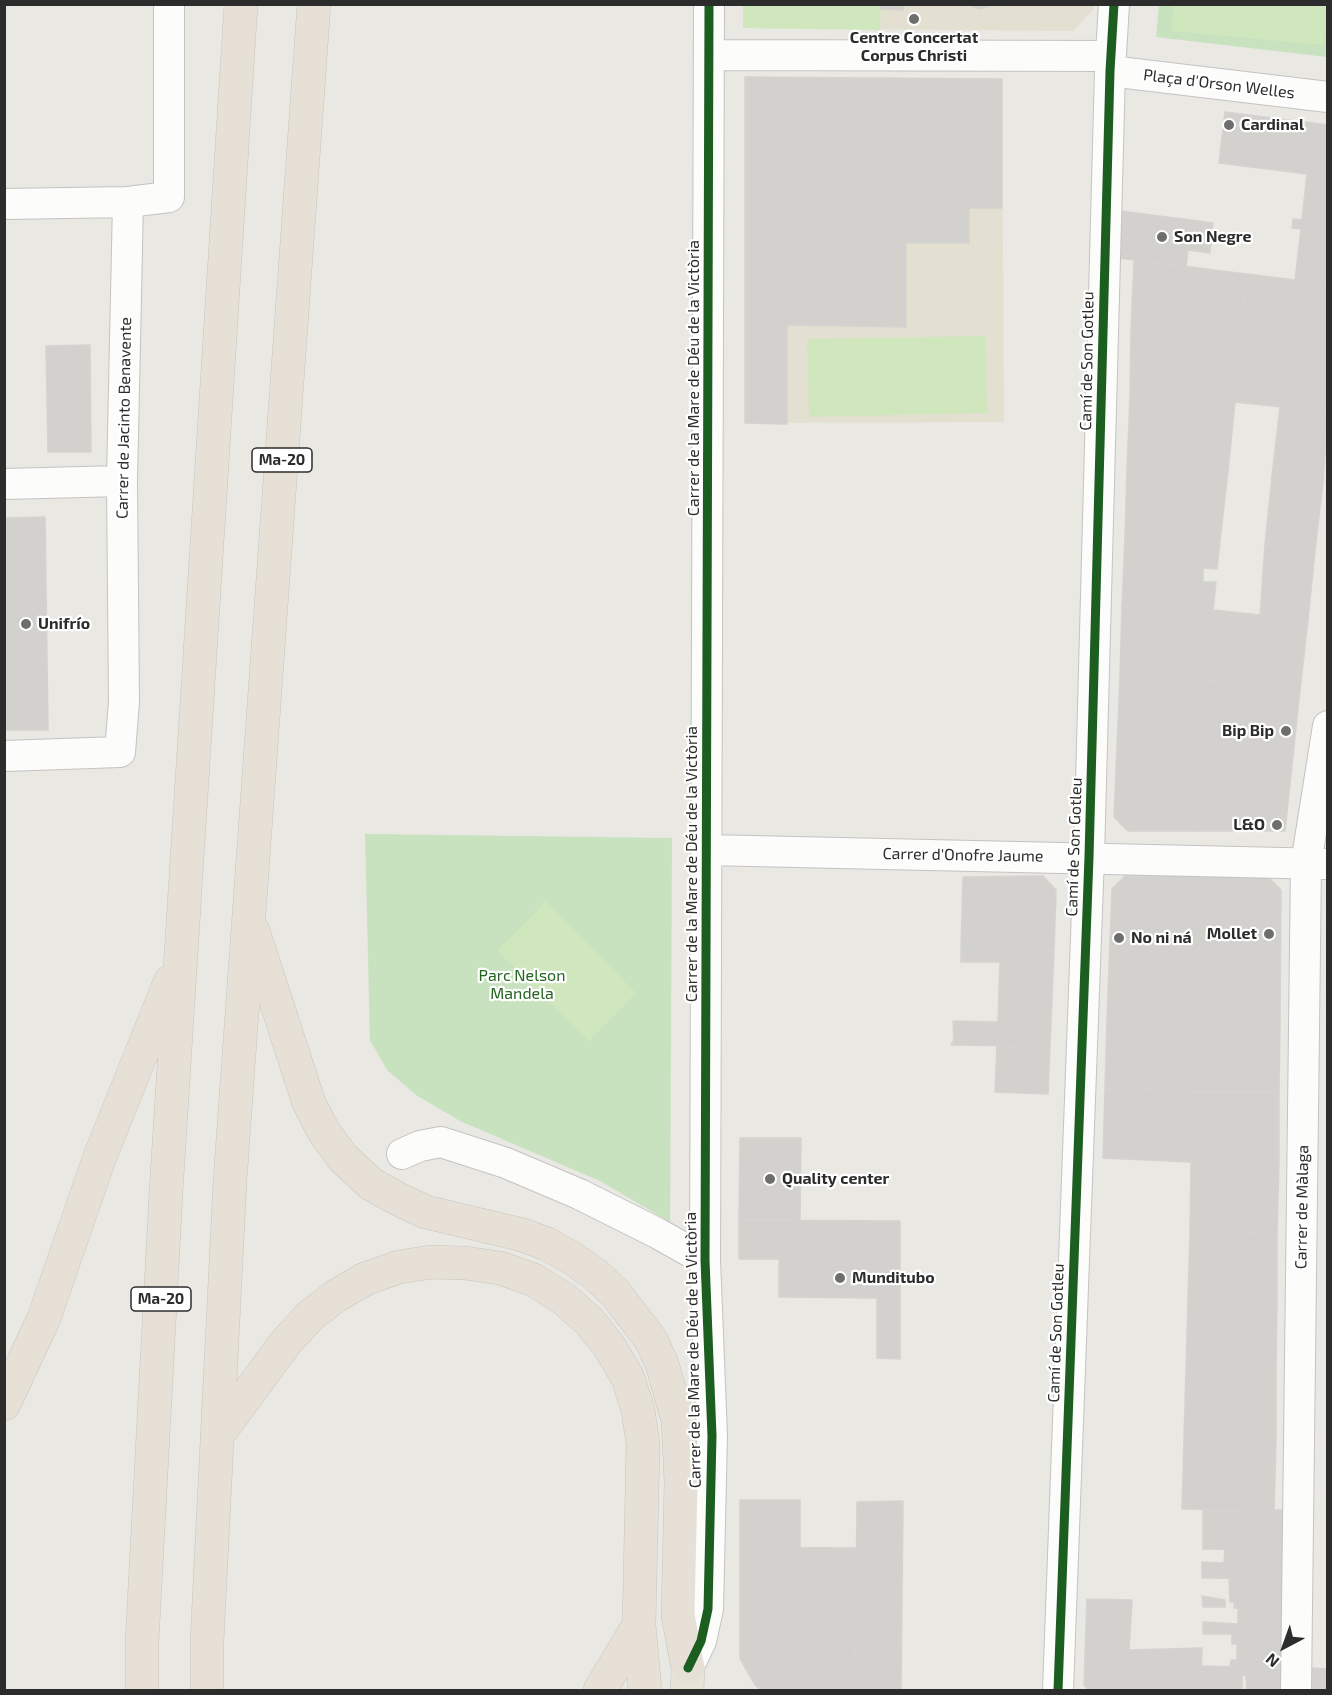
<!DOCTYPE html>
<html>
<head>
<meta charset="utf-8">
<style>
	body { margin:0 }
	#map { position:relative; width:1332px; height:1695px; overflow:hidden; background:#e9e8e3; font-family:"Exo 2",sans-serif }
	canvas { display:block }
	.frame { position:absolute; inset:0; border:6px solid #2c2c2c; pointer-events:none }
	.north { position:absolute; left:1254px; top:1617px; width:60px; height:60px; -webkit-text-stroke:4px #fff; paint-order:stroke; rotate:221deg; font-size:16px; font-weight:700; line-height:24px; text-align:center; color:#2c2c2c }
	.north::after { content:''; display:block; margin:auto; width:21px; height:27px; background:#2c2c2c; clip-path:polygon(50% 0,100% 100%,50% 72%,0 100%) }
</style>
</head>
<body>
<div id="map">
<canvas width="1332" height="1695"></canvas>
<div class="frame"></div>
<div class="north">N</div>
</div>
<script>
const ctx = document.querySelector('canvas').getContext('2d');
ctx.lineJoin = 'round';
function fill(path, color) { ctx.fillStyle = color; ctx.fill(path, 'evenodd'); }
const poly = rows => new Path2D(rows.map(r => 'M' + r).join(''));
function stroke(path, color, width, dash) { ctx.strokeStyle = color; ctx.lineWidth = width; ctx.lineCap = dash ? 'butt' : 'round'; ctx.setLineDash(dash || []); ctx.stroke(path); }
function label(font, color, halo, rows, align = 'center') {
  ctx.font = font + ' "Exo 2",sans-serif'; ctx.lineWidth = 4.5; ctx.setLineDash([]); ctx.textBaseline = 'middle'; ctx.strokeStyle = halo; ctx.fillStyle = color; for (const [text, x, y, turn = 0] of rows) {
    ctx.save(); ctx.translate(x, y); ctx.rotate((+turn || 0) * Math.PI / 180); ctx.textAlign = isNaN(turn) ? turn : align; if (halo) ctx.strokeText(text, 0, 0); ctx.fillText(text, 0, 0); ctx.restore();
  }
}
fill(poly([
	[743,5,1094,5,1094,9,1073,31,743,28],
	[745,77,1002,79,1004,422,745,423]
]), '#e3e0d2');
fill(poly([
	[1159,5,1327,5,1327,57,1156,37],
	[365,834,672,838,670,1222,600,1181,460,1121,416,1095,387,1070,370,1040]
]), '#c8e2bf');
fill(poly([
	[743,5,881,5,880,30,743,28],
	[1174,5,1327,5,1324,45,1171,31],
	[985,336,987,413,809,417,807,339],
	[546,901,636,993,589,1041,497,951]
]), '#d0e6bd');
const building = poly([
	[881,4,903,4,903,10,881,9,881,4],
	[967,4,999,4,979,9,967,4],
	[745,77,1002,79,1002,208,969,208,969,243,906,243,906,327,787,325,787,424,745,423,745,77],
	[1225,112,1328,125,1328,284,1295,280,1301,229,1292,228,1293,219,1302,220,1307,174,1219,163,1225,112],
	[1113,210,1213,223,1210,253,1188,250,1186,267,1112,257,1113,210],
	[1134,260,1246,274,1241,333,1131,329,1134,260],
	[1246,274,1328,284,1328,412,1235,402,1246,274],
	[1131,329,1241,333,1235,402,1130,398,1131,329],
	[90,345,91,452,48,452,46,346,90,345],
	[1130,398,1235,402,1228,471,1127,468,1130,398],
	[1280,407,1328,412,1323,482,1272,476,1280,407],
	[1127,468,1228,471,1220,541,1125,537,1127,468],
	[1272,476,1323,482,1315,551,1265,545,1272,476],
	[45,517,48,730,4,730,4,518,45,517],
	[1125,537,1220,541,1217,569,1203,568,1203,582,1216,582,1213,610,1122,607,1125,537],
	[1265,545,1315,551,1308,620,1260,615,1265,545],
	[1122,607,1213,610,1206,680,1120,677,1122,607],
	[1213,610,1308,620,1300,690,1206,680,1213,610],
	[1120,677,1206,680,1200,749,1117,746,1120,677],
	[1206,680,1300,690,1285,831,1198,831,1200,749,1206,680],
	[1117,746,1200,749,1198,831,1128,831,1114,817,1117,746],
	[1043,876,1056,890,1054,950,961,950,963,877,1043,876],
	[1125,876,1268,877,1281,890,1280,1022,1107,1019,1112,889,1125,876],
	[961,950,1054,950,1050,1046,951,1045,954,1040,953,1021,998,1022,1000,962,961,962,961,950],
	[1327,993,1328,993,1328,1107,1327,1107,1327,993],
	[1107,1019,1280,1022,1279,1092,1105,1089,1107,1019],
	[997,1046,1050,1046,1048,1094,995,1092,997,1046],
	[1105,1089,1194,1092,1191,1162,1103,1158,1105,1089],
	[1194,1092,1279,1092,1279,1162,1191,1162,1194,1092],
	[740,1138,801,1138,800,1220,739,1220,740,1138],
	[1191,1162,1279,1162,1277,1233,1190,1232,1191,1162],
	[739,1220,900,1221,900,1359,877,1358,877,1298,779,1297,779,1259,739,1259,739,1220],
	[1190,1232,1277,1233,1277,1302,1188,1301,1190,1232],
	[1188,1301,1277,1302,1276,1372,1186,1371,1188,1301],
	[1186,1371,1276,1372,1276,1442,1184,1440,1186,1371],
	[1184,1440,1276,1442,1274,1510,1182,1509,1184,1440],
	[740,1500,800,1500,800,1547,740,1547,740,1500],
	[903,1501,901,1690,855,1690,857,1502,903,1501],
	[1203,1510,1287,1510,1287,1550,1203,1549,1203,1510],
	[740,1547,856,1548,855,1690,761,1690,755,1685,740,1659,740,1547],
	[1225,1549,1287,1550,1286,1579,1202,1578,1202,1562,1224,1563,1225,1549],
	[1229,1579,1286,1579,1286,1609,1234,1608,1234,1602,1230,1602,1229,1579],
	[1202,1596,1225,1600,1225,1607,1203,1607,1202,1596],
	[1087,1599,1132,1600,1129,1650,1202,1648,1201,1690,1089,1690,1084,1685,1087,1599],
	[1238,1608,1286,1609,1285,1668,1230,1667,1231,1660,1237,1660,1237,1644,1232,1644,1232,1634,1203,1634,1203,1622,1238,1624,1238,1608],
	[1202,1666,1242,1667,1242,1690,1201,1690,1202,1666],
	[1242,1667,1285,1668,1285,1690,1247,1690,1246,1675,1242,1675,1242,1667],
	[1309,1668,1328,1669,1328,1690,1308,1690,1309,1668]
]);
fill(building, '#d2d1ce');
stroke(building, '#d4d3cf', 1.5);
const minor = poly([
	[710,55,1111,56],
	[1110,71,1328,97],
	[4,204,128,202],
	[4,484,122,481],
	[4,756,120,752,124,702,122,481,128,202,169,197,169,4],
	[707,850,1328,864],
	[402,1154,420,1146,441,1142,506,1163,579,1194,657,1233,705,1260],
	[688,1668,701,1641,708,1609,712,1436,705,1260,709,4],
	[1058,1690,1089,857,1110,71,1114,4],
	[1296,1690,1306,864,1328,726]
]);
const major = poly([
	[687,1690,688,1668]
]);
const highway = poly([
	[253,931,309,1103,324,1132,343,1158,371,1184,400,1200,426,1212,523,1235,547,1244,572,1258,596,1275,616,1294,651,1340,662,1364,678,1420,681,1482,678,1615,688,1668],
	[4,1404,44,1318,99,1159,170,982],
	[217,1436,286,1342,311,1315,336,1296,365,1279,399,1267,431,1262,465,1263,500,1268,534,1280,564,1299,589,1321,609,1346,628,1378,638,1410,643,1444,639,1625,645,1690],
	[142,1690,142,1642,166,1192,241,4],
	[207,1690,207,1641,230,1181,314,4],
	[600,1690,639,1625]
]);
stroke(minor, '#c4c3c2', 32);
stroke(major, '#c5c5c2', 34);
stroke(highway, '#c5c5c2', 34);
stroke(minor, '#fcfcfb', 30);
stroke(major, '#e6e5d6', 33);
stroke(highway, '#e7e0d6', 33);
stroke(poly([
	[688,1668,701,1641,708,1609,712,1436,705,1260,709,4],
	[1058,1690,1089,857,1110,71,1114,4]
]), '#1b5e20', 9);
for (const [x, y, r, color] of [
	[914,19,6,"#6e6e6c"],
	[1229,125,6,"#6e6e6c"],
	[1162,237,6,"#6e6e6c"],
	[26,624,6,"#6e6e6c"],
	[1286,731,6,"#6e6e6c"],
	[1277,825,6,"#6e6e6c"],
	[1269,934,6,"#6e6e6c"],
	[1119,938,6,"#6e6e6c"],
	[770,1179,6,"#6e6e6c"],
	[840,1278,6,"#6e6e6c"]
]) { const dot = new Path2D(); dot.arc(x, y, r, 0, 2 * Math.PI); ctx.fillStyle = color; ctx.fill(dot); stroke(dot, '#fff', 2); }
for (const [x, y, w] of [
	[282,460,60],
	[161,1299,60]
]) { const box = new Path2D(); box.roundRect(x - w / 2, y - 12, w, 24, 4.5); ctx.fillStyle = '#fff'; ctx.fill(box); stroke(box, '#2c2c2c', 1.5); }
label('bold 15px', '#2c2c2c', null, [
	["Ma-20",282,460],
	["Ma-20",161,1299]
]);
label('bold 16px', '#2c2c2c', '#fff', [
	["Centre Concertat",914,38,"center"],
	["Corpus Christi",914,56,"center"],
	["Cardinal",1241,125],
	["Son Negre",1174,237],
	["Unifrío",38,624],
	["Bip Bip",1274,731,"right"],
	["L&O",1265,825,"right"],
	["Mollet",1257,934,"right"],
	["No ni ná",1131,938],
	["Quality center",782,1179],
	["Munditubo",852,1278]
], 'left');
label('16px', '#2c2c2c', '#fff', [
	["Plaça d'Orson Welles",1219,84,7],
	["Camí de Son Gotleu",1087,361,-89],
	["Carrer de la Mare de Déu de la Victòria",694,378,-90],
	["Carrer de Jacinto Benavente",124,418,-89],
	["Camí de Son Gotleu",1074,847,-88],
	["Carrer d'Onofre Jaume",963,855,1],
	["Carrer de la Mare de Déu de la Victòria",692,864,-90],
	["Carrer de Màlaga",1302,1207,-89],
	["Camí de Son Gotleu",1056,1333,-88],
	["Carrer de la Mare de Déu de la Victòria",693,1350,-91]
]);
label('16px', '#256321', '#fff', [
	["Parc Nelson",522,976],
	["Mandela",522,994]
]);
</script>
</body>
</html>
